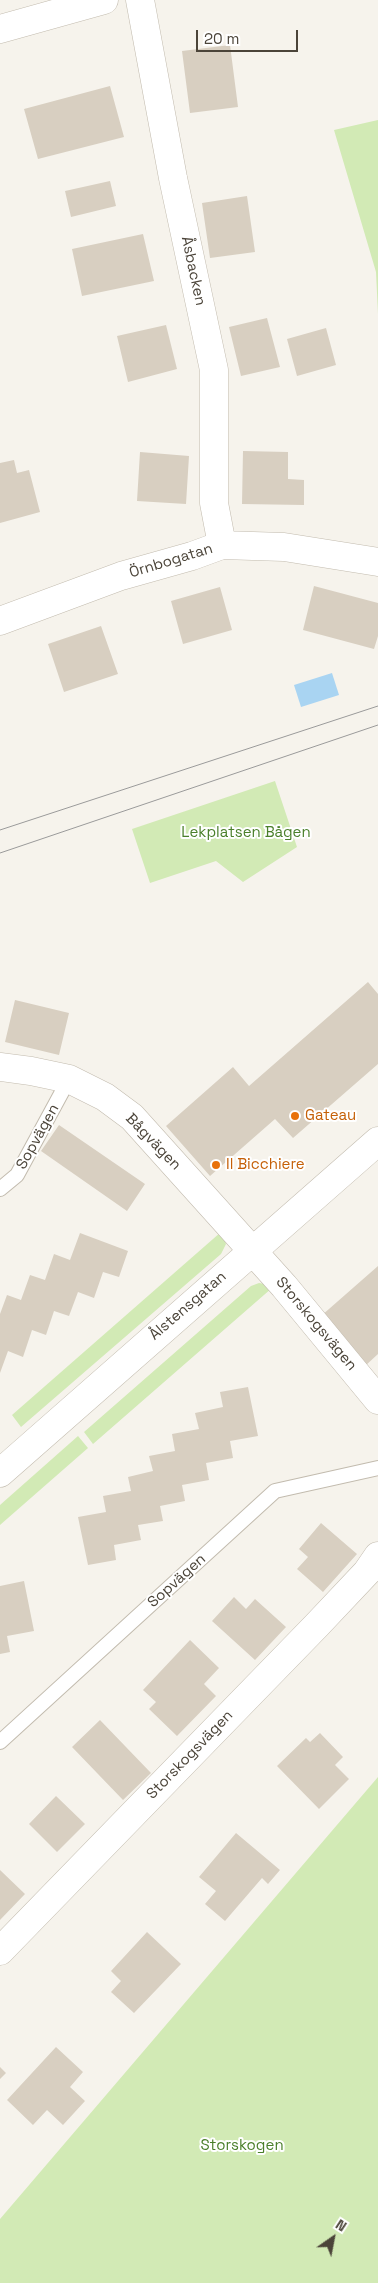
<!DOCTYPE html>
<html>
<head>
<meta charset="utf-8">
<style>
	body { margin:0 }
	#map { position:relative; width:378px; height:2283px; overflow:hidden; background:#f6f3ec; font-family:"Space Grotesk",sans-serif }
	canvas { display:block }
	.north { position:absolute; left:308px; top:2213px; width:50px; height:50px; -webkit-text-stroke:4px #fff; paint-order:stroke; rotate:33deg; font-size:14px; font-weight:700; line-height:20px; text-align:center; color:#4b4439 }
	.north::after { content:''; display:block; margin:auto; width:18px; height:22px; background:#4b4439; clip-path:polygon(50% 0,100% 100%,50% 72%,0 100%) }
	.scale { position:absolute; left:196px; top:30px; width:102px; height:22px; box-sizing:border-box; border:2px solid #4b4439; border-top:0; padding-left:6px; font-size:15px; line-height:18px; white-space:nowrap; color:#4b4439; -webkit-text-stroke:4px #fff; paint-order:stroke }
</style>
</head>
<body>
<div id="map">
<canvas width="378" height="2283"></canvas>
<div class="north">N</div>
<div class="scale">20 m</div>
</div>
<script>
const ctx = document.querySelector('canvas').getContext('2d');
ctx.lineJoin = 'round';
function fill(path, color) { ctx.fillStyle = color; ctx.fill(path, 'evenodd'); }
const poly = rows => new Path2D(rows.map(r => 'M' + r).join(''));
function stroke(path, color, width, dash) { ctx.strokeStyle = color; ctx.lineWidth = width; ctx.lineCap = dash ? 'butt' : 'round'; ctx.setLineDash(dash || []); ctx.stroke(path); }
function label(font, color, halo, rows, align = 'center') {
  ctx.font = font + ' "Space Grotesk",sans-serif'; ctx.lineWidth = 4; ctx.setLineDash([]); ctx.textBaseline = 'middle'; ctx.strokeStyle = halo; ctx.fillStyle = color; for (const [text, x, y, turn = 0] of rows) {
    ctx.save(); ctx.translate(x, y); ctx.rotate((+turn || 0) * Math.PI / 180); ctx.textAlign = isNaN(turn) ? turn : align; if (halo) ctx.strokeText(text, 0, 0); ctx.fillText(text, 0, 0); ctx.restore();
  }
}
fill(poly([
	[378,120,378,314,376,272,334,130],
	[275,781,297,847,243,882,216,861,150,883,132,829],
	[221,1232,226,1244,221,1254,21,1427,12,1415],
	[259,1283,265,1284,272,1288,93,1444,84,1432,251,1286],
	[78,1436,88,1448,0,1525,0,1505],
	[378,1777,378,2283,0,2283,0,2219]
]), '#d2eab5');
fill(poly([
	[332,673,339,695,301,707,294,685]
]), '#a9d4f2');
fill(poly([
	[230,45,238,107,190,113,182,51],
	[110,86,124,137,38,159,24,109],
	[110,181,116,206,71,217,65,191],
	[247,196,255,252,210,258,202,203],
	[143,234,154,281,82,296,72,249],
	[267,318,280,367,241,376,229,327],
	[166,325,177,369,128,382,117,336],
	[326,328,336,365,297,376,287,339],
	[243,451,288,452,288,479,304,480,304,505,242,504],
	[140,452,189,456,186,504,137,501],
	[14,460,17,473,29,470,40,512,0,523,0,463],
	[314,586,378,603,378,636,374,649,303,630],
	[220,587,232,630,183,644,171,601],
	[101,626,118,674,64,692,48,644],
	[368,982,378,994,378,1064,293,1138,275,1119,210,1176,166,1126,233,1067,249,1086],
	[15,1000,69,1013,59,1055,5,1042],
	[59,1125,145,1184,127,1211,41,1151],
	[80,1233,128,1251,119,1277,103,1272,94,1298,78,1292,69,1316,54,1311,46,1335,32,1330,23,1357,8,1351,0,1373,0,1314,7,1295,21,1300,30,1275,45,1280,54,1254,70,1260],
	[378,1266,378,1354,365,1366,321,1316],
	[248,1387,258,1436,230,1441,233,1458,206,1463,209,1480,182,1485,185,1501,160,1506,163,1521,138,1525,141,1540,114,1545,116,1560,88,1565,78,1517,106,1512,103,1496,131,1491,128,1477,153,1471,149,1456,175,1451,172,1434,199,1429,195,1413,223,1407,220,1392],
	[321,1523,357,1554,323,1592,297,1569,308,1557,299,1549],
	[24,1581,34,1631,7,1636,10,1652,0,1654,0,1586],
	[234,1597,246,1609,255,1599,286,1627,255,1660,212,1621],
	[190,1640,219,1668,204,1684,216,1696,177,1736,149,1709,156,1702,143,1690],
	[100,1720,151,1773,123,1800,72,1747],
	[320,1733,343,1757,335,1765,349,1779,319,1809,277,1766,306,1738,310,1742],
	[56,1796,85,1824,57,1852,29,1824],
	[236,1833,280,1870,268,1884,262,1878,225,1921,205,1904,216,1891,199,1877],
	[0,1870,25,1894,0,1920],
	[147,1932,181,1964,134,2013,111,1992,121,1981,111,1971],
	[56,2047,83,2072,70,2087,85,2101,63,2125,47,2110,33,2125,7,2100],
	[0,2067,6,2073,0,2079]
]), '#d8cfc1');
const lane = poly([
	[0,1189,17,1175,69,1079],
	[0,1742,275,1491,378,1468]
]);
const street = poly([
	[140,0,173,178,214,370,214,503,222,545],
	[0,29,104,0],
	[0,621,121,576,192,556,222,545,284,547,378,562],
	[0,1067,31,1071,69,1079,105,1097,132,1117,284,1286,378,1400],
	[0,1473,378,1141],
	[0,1951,317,1625,367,1572,378,1556]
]);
stroke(lane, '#c2bbae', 16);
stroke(street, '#c2bbae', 29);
stroke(lane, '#fff', 14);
stroke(street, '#fff', 28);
stroke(poly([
	[0,830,378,706],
	[0,853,378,725]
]), '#9a9a9a', 1);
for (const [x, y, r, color] of [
	[295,1116,5,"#e8710a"],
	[216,1165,5,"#e8710a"]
]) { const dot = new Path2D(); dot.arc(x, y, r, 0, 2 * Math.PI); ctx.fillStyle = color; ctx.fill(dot); stroke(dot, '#fff', 2); }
label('15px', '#4b4439', '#fff', [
	["Åsbacken",193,271,78],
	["Örnbogatan",171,561,-17],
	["Sopvägen",38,1137,-61],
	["Bågvägen",153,1142,46],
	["Ålstensgatan",188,1306,-41],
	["Storskogsvägen",316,1324,50],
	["Sopvägen",177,1581,-42],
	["Storskogsvägen",190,1755,-46]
]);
label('15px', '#4a7f2a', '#fff', [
	["Lekplatsen Bågen",246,833],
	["Storskogen",242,2146]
]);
label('15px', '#c56008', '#fff', [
	["Gateau",305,1116],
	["Il Bicchiere",226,1165]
], 'left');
</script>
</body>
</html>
